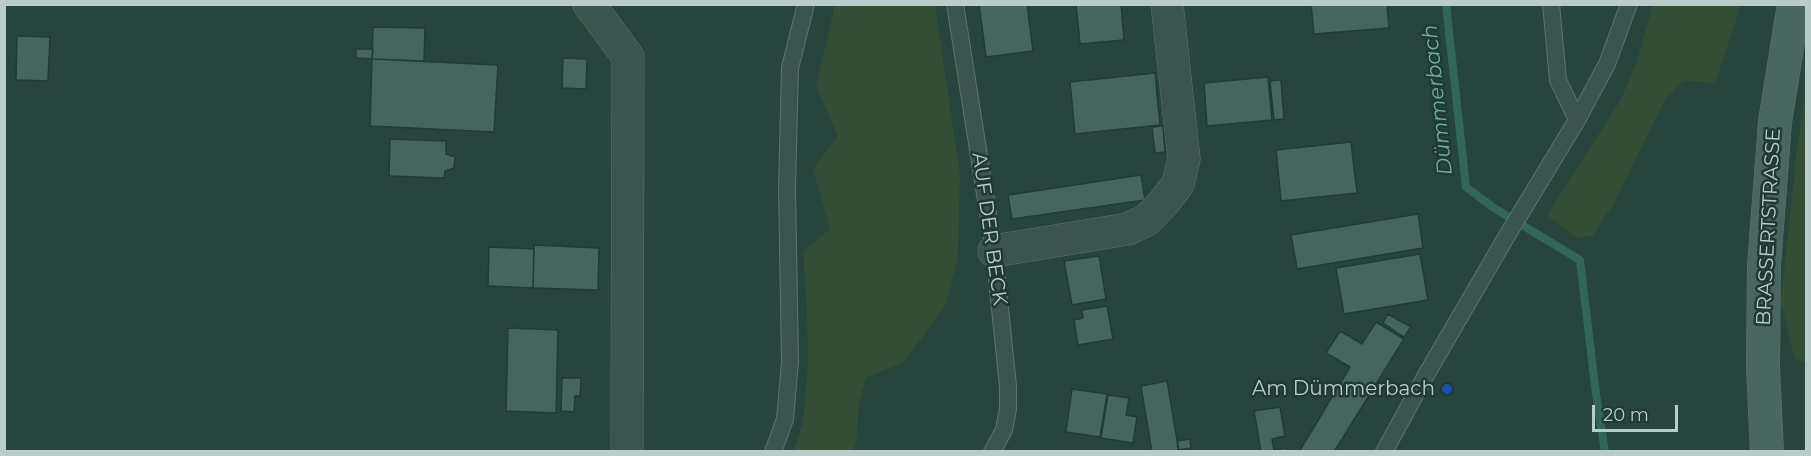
<!DOCTYPE html>
<html>
<head>
<meta charset="utf-8">
<style>
	body { margin:0 }
	#map { position:relative; width:1811px; height:456px; overflow:hidden; background:#26453d; font-family:Montserrat,sans-serif }
	canvas { display:block }
	.frame { position:absolute; inset:0; border:6px solid #b8cdc9; pointer-events:none }
	.scale { position:absolute; left:1592px; top:405px; width:86px; height:27px; box-sizing:border-box; border:3px solid #b8cdc9; border-top:0; padding-left:8px; font-size:18px; line-height:21px; white-space:nowrap; color:#b8cdc9; -webkit-text-stroke:4px #1f3933; paint-order:stroke }
</style>
</head>
<body>
<div id="map">
<canvas width="1811" height="456"></canvas>
<div class="frame"></div>
<div class="scale">20 m</div>
</div>
<script>
const ctx = document.querySelector('canvas').getContext('2d');
ctx.lineJoin = 'round';
function fill(path, color) { ctx.fillStyle = color; ctx.fill(path, 'evenodd'); }
const poly = rows => new Path2D(rows.map(r => 'M' + r).join(''));
function stroke(path, color, width, dash) { ctx.strokeStyle = color; ctx.lineWidth = width; ctx.lineCap = dash ? 'butt' : 'round'; ctx.setLineDash(dash || []); ctx.stroke(path); }
function label(font, color, halo, rows, align = 'center') {
  ctx.font = font + ' Montserrat,sans-serif'; ctx.lineWidth = 5; ctx.setLineDash([]); ctx.textBaseline = 'middle'; ctx.strokeStyle = halo; ctx.fillStyle = color; for (const [text, x, y, turn = 0] of rows) {
    ctx.save(); ctx.translate(x, y); ctx.rotate((+turn || 0) * Math.PI / 180); ctx.textAlign = isNaN(turn) ? turn : align; if (halo) ctx.strokeText(text, 0, 0); ctx.fillText(text, 0, 0); ctx.restore();
  }
}
fill(poly([
	[835,5,935,5,960,175,958,255,946,304,904,362,866,378,859,402,857,436,853,451,794,451,803,422,808,364,807,310,803,251,830,229,813,169,838,136,816,86],
	[1653,5,1740,5,1735,24,1715,83,1683,81,1666,98,1613,205,1592,236,1577,238,1547,215,1620,101,1636,64],
	[1806,91,1806,361,1797,361,1793,352,1781,301,1797,149]
]), '#324e36');
stroke(poly([
	[1446,4,1466,187,1494,208,1580,260,1596,394,1605,452]
]), '#336659', 8);
const building = poly([
	[979,4,1027,4,1033,51,986,57,979,4],
	[1076,4,1121,4,1124,40,1080,44,1076,4],
	[1311,4,1387,4,1389,28,1314,34,1311,4],
	[373,27,425,28,424,61,372,59,373,27],
	[17,36,50,37,48,81,16,80,17,36],
	[356,49,373,49,372,59,356,58,356,49],
	[563,58,587,59,586,89,562,88,563,58],
	[372,59,498,65,494,132,370,126,372,59],
	[1155,73,1160,125,1075,134,1070,82,1155,73],
	[1268,77,1272,120,1207,126,1204,83,1268,77],
	[1281,80,1284,119,1274,120,1270,81,1281,80],
	[1163,126,1165,152,1155,153,1152,127,1163,126],
	[390,139,446,141,446,154,455,157,454,168,445,171,444,178,389,176,390,139],
	[1351,142,1357,193,1281,201,1276,150,1351,142],
	[1141,175,1145,200,1012,219,1008,195,1141,175],
	[1418,214,1423,248,1297,269,1291,235,1418,214],
	[534,245,599,248,598,290,533,288,534,245],
	[489,247,534,249,533,288,488,286,489,247],
	[1420,254,1428,300,1344,314,1336,268,1420,254],
	[1099,256,1106,299,1072,305,1064,261,1099,256],
	[1107,306,1113,339,1078,345,1074,320,1083,318,1082,310,1107,306],
	[1388,314,1411,327,1404,337,1383,323,1388,314],
	[1376,322,1404,339,1334,452,1299,452,1350,367,1326,353,1340,331,1362,344,1376,322],
	[508,328,558,330,556,413,506,411,508,328],
	[562,378,581,378,580,396,575,396,574,412,561,411,562,378],
	[1167,381,1179,451,1152,452,1141,386,1167,381],
	[1072,389,1107,394,1100,437,1066,432,1072,389],
	[1108,395,1129,398,1126,415,1137,417,1133,443,1101,438,1108,395],
	[1280,407,1285,436,1272,439,1274,450,1287,448,1288,452,1261,452,1254,411,1280,407],
	[1190,439,1191,448,1178,450,1177,441,1190,439]
]);
fill(building, '#45665f');
stroke(building, '#213b35', 1.5);
const service = poly([
	[955,4,994,251,1008,386,1008,409,1004,430,992,452],
	[1551,4,1558,80,1577,120],
	[773,452,785,419,790,362,787,188,790,68,806,4],
	[1384,452,1426,375,1505,239,1577,120,1607,64,1629,4]
]);
const minor = poly([
	[589,4,628,57,627,452],
	[994,251,1128,229,1147,220,1164,202,1178,184,1184,159,1167,4]
]);
const secondary = poly([
	[1767,452,1763,367,1764,265,1775,122,1794,4]
]);
stroke(service, '#5c746e', 18);
stroke(minor, '#5c746e', 33);
stroke(secondary, '#5c746e', 34);
stroke(service, '#3a544e', 16);
stroke(minor, '#3a544e', 32);
stroke(secondary, '#486761', 33);
for (const [x, y, r, color] of [
	[1447,389,6,"#1a4fb4"]
]) { const dot = new Path2D(); dot.arc(x, y, r, 0, 2 * Math.PI); ctx.fillStyle = color; ctx.fill(dot); stroke(dot, '#1f3933', 2); }
label('20px', '#b8cdc9', '#1f3933', [
	["BRASSERTSTRASSE",1769,227,-87],
	["AUF DER BECK",989,229,82]
]);
label('20px', '#b8cdc9', '#1f3933', [
	["Am Dümmerbach",1435,389]
], 'right');
label('italic 21px', '#6fae9e', '#1f3933', [
	["Dümmerbach",1438,100,-96]
]);
</script>
</body>
</html>
